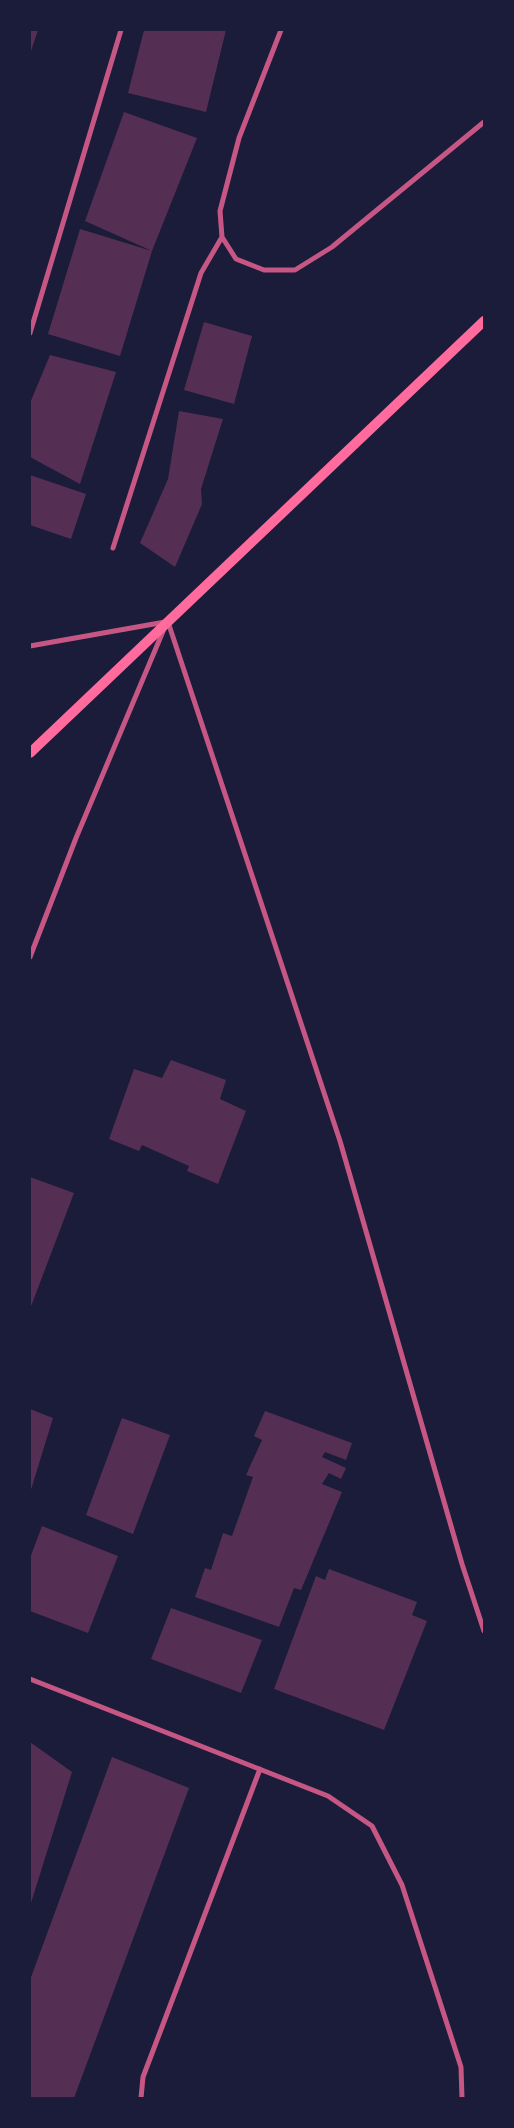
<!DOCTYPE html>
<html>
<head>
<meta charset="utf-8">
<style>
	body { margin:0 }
	#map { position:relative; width:514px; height:2128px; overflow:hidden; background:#1b1b3a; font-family:"Zilla Slab",serif }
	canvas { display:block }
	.frame { position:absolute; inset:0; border:31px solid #1b1b3a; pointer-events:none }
</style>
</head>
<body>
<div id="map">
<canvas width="514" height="2128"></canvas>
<div class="frame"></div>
</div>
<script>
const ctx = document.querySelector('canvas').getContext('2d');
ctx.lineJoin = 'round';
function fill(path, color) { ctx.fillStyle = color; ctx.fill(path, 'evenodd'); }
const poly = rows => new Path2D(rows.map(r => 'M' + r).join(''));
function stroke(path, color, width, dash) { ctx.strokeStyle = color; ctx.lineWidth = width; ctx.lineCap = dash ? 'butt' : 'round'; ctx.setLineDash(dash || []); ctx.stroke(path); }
fill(poly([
	[30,30,38,30,30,54],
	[144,30,226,30,206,112,128,93],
	[124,112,197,138,152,251,85,221],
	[80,229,152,251,120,356,48,334],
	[204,322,252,336,234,404,184,390],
	[50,355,116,372,80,484,30,457,30,403],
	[179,411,223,419,201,489,202,504,175,567,140,543,168,479],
	[30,475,86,494,71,539,30,525],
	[171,1060,226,1080,220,1099,246,1111,218,1184,187,1171,189,1166,142,1145,139,1151,109,1139,134,1069,162,1078],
	[30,1177,74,1193,30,1309],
	[30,1409,53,1418,30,1493],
	[265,1411,352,1443,346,1460,325,1452,322,1457,346,1468,341,1479,329,1473,322,1484,342,1492,301,1590,294,1588,279,1627,195,1597,205,1568,211,1570,223,1533,232,1536,253,1477,246,1475,262,1440,254,1436],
	[122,1418,170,1435,133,1534,86,1515],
	[42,1526,118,1556,88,1633,30,1611,30,1558],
	[329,1569,417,1602,412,1615,427,1621,384,1730,274,1689,316,1576,325,1580],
	[171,1608,262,1640,241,1693,151,1659],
	[30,1742,72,1772,30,1906],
	[112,1757,189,1788,74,2098,30,2098,30,1980]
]), '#542f53');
stroke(poly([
	[281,30,239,138,220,211,222,237,236,259,264,270,295,270,332,247,484,122],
	[30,333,121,30],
	[113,548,201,273,222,237],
	[168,622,340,1141,462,1564,484,1631],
	[30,646,165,622],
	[30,957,76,838,164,629],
	[30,1679,328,1796,372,1826,402,1885,461,2067,462,2098],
	[141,2098,143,2077,260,1769]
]), '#c65784', 5);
stroke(poly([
	[30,753,484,321]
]), '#ff6b9d', 10);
</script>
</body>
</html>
